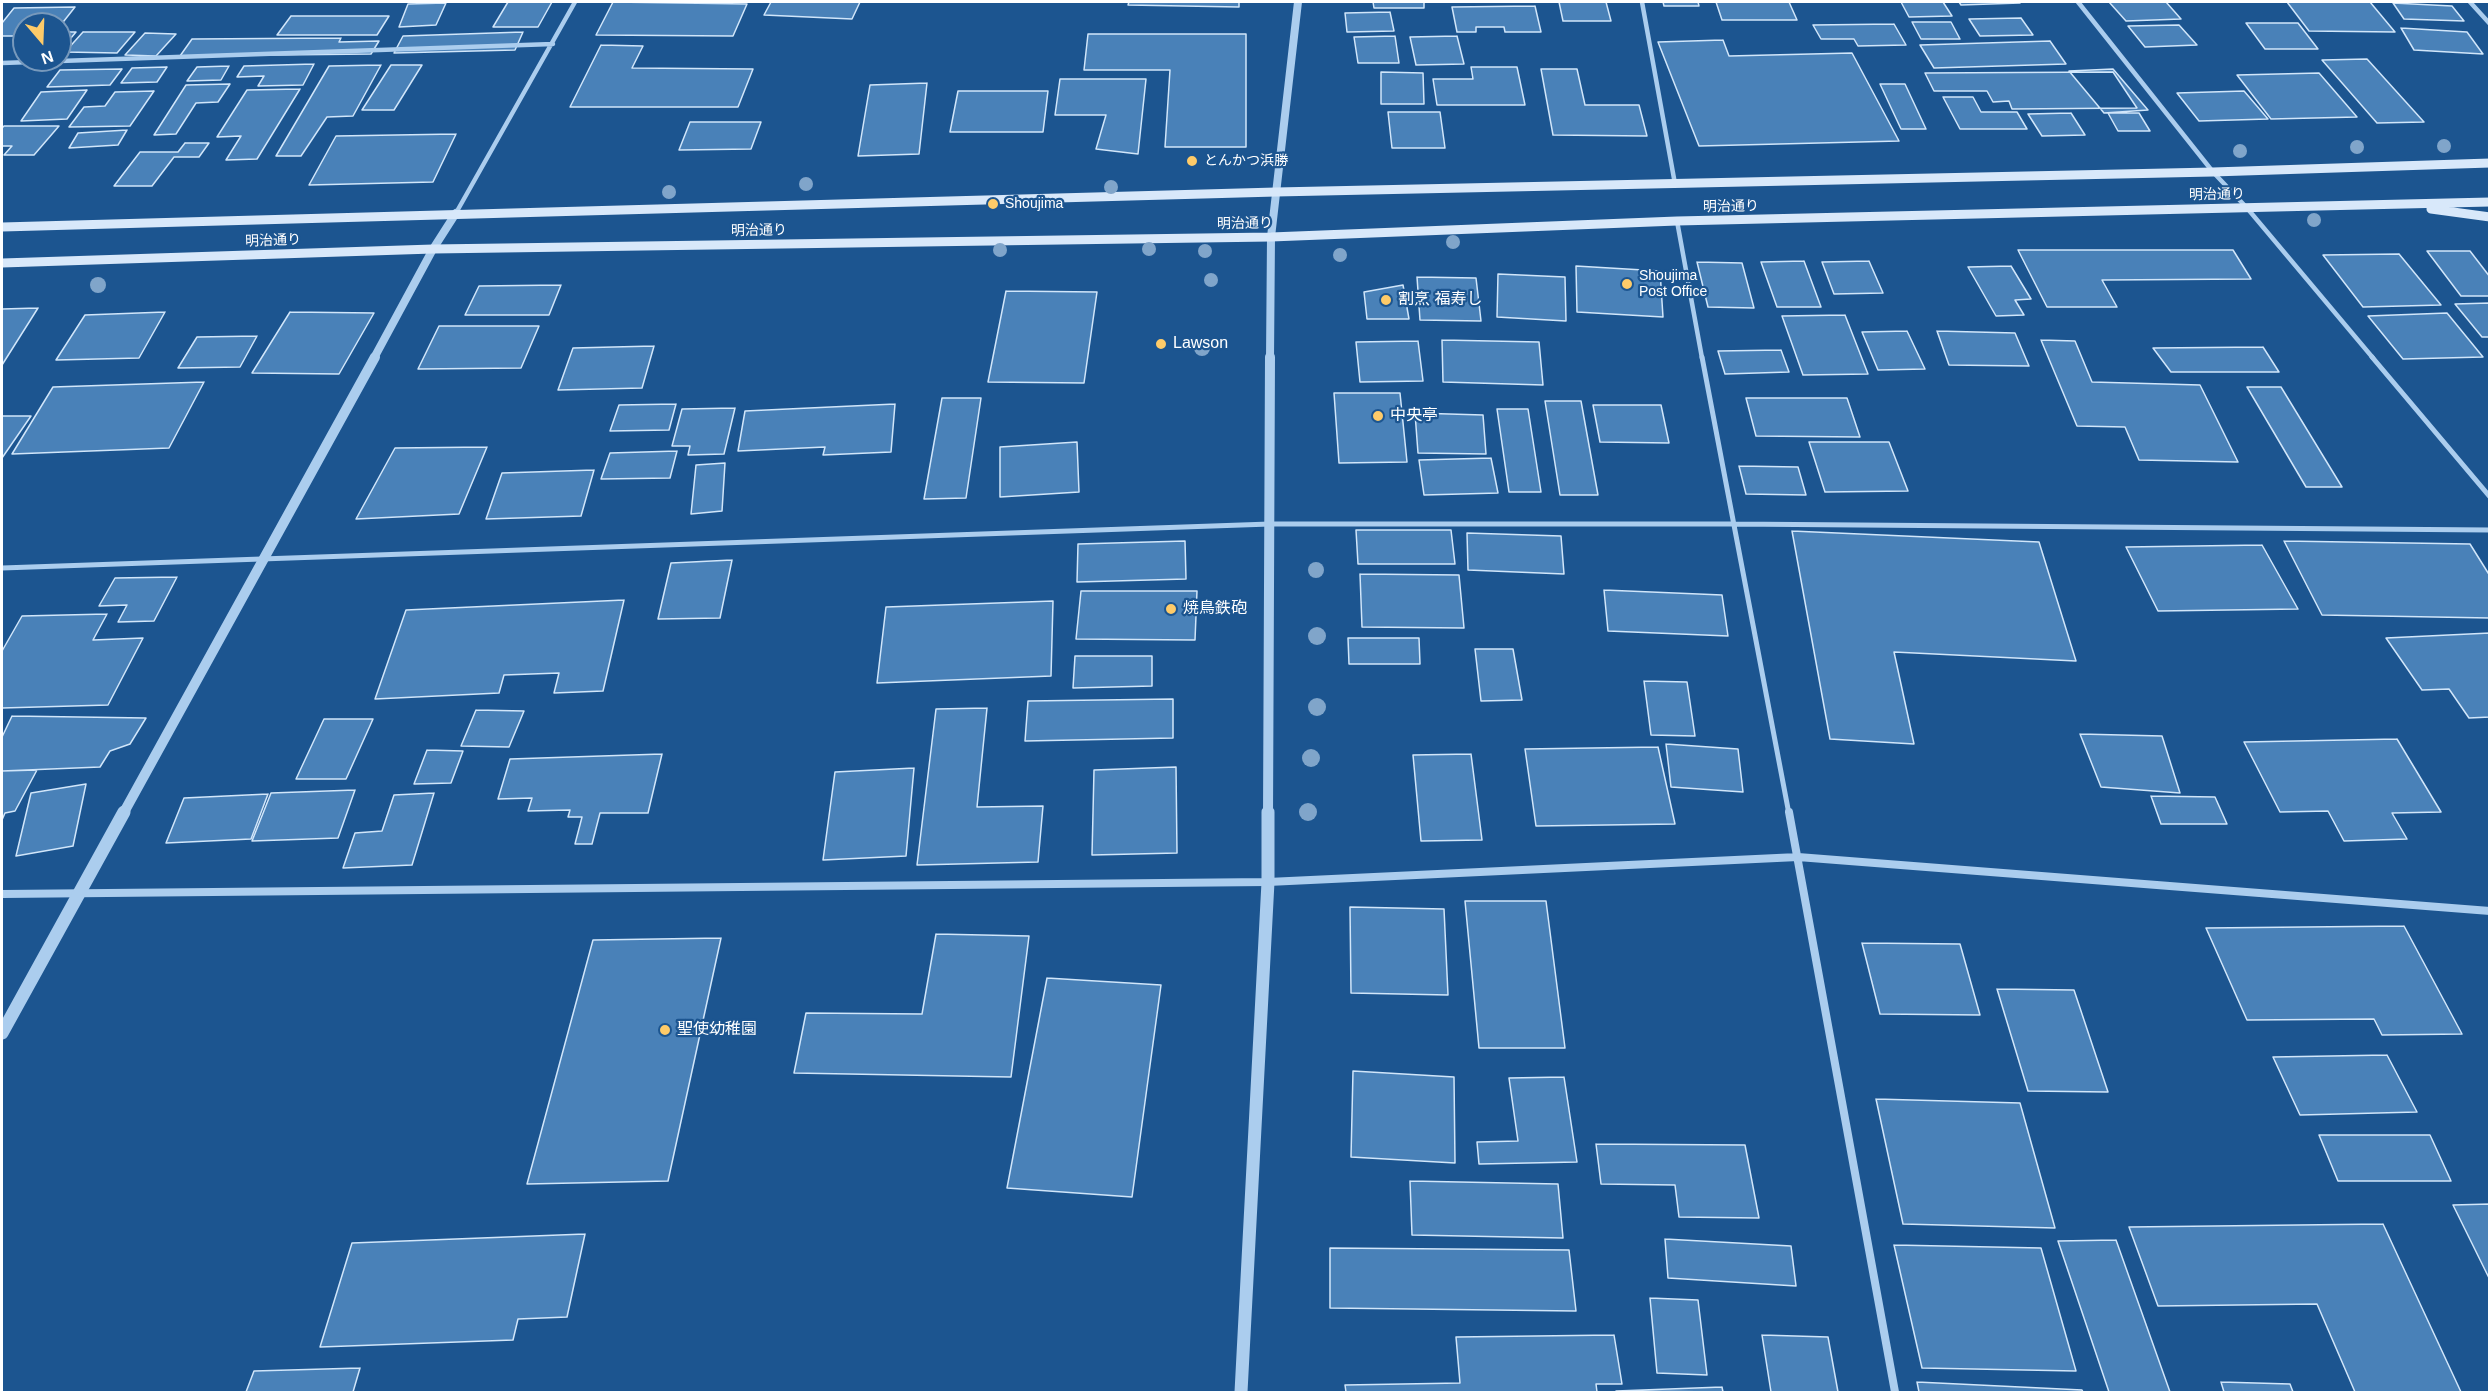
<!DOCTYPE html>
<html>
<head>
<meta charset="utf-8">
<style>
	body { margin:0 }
	#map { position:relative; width:2491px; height:1394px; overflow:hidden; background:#1c5590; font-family:Helvetica,sans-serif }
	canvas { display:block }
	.frame { position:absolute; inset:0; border:3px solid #fff; pointer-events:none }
	.north { position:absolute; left:12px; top:12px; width:60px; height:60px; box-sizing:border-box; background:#1c5590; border:2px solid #7799bc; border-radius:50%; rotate:161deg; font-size:16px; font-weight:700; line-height:24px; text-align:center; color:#fff }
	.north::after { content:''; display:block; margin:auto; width:21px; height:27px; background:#fecb69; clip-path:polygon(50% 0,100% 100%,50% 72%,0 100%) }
</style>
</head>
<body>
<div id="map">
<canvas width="2491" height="1394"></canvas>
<div class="frame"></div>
<div class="north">N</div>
</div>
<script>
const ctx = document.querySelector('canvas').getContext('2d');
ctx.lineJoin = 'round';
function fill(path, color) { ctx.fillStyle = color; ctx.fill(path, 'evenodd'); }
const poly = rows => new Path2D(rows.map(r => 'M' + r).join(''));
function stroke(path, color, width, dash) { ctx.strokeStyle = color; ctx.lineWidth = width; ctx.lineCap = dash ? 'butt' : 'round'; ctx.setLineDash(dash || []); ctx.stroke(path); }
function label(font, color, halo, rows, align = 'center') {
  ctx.font = font + ' Helvetica,"Noto Sans JP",sans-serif'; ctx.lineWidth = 4.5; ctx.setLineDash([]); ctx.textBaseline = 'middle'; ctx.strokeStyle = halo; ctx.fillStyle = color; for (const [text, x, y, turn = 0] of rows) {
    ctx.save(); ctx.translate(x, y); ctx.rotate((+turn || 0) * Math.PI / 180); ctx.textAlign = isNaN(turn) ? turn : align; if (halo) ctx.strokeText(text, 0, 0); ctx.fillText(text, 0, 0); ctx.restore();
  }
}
const building = poly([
	[508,2,552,2,538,27,493,27,508,2],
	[613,2,747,4,733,36,596,35,613,2],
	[771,2,860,2,852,19,764,15,771,2],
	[1129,2,1239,2,1239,7,1128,5,1129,2],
	[1373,2,1424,2,1424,8,1374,8,1373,2],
	[1559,2,1606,2,1611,21,1563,21,1559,2],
	[1663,2,1698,2,1699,6,1664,6,1663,2],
	[1716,2,1789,2,1797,20,1722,20,1716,2],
	[1901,2,1943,2,1952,16,1909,17,1901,2],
	[1959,2,2019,2,2020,3,1961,5,1959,2],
	[2109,2,2166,2,2181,19,2126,21,2109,2],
	[2287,2,2370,2,2395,32,2309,31,2287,2],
	[446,3,436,25,399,27,408,4,446,3],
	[2393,3,2452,6,2464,21,2404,19,2393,3],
	[1535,6,1541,32,1505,32,1504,27,1476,27,1476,32,1457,32,1452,7,1535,6],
	[75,7,60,26,24,24,24,36,2,36,2,23,14,8,75,7],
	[1390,12,1394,31,1347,32,1345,13,1390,12],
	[291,16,389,16,377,35,277,35,291,16],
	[2021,18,2033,35,1980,36,1969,19,2021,18],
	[1912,22,1951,22,1960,39,1921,39,1912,22],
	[2246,23,2298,23,2318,49,2265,49,2246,23],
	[1894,24,1906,45,1858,46,1854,39,1821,39,1813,25,1894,24],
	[2179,25,2197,45,2145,47,2128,26,2179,25],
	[2401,28,2467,32,2483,54,2414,50,2401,28],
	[68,32,76,32,60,51,60,41,68,32],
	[83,32,135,32,117,53,65,52,83,32],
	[523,32,515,50,394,53,403,36,523,32],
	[145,33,176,34,156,56,125,55,145,33],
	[1088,34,1246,34,1246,147,1165,147,1170,70,1084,70,1088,34],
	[1395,36,1399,63,1358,63,1354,37,1395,36],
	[1457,36,1464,64,1416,65,1410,37,1457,36],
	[341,38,339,42,379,41,371,54,180,56,192,39,341,38],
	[1723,40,1729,56,1852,53,1899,141,1699,146,1658,42,1723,40],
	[2050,41,2066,64,1934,68,1920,45,2050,41],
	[601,45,643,46,632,68,753,69,738,107,570,107,601,45],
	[2367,59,2424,122,2377,123,2322,60,2367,59],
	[314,64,303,85,258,86,264,76,237,77,244,66,314,64],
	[381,65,353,116,327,117,301,156,276,156,329,66,381,65],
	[391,65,422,65,394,110,362,110,391,65],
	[229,66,221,80,187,81,197,67,229,66],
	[167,67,157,82,121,83,132,68,167,67],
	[1471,67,1517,67,1525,105,1437,105,1433,79,1473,79,1471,67],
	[122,69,110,85,47,87,60,70,122,69],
	[1541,69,1577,69,1585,105,1639,105,1647,136,1553,135,1541,69],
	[2113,69,2148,110,2104,113,2069,71,2113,69],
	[1381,72,1423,73,1424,104,1381,104,1381,72],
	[2113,72,2137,108,2012,109,2009,101,1993,102,1987,91,1934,91,1925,73,2113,72],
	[2319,73,2357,117,2271,119,2237,75,2319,73],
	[1060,79,1146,79,1138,154,1096,149,1106,115,1055,115,1060,79],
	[927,83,919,154,858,156,870,85,927,83],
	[230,84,218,102,196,103,176,134,154,135,186,85,230,84],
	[1880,84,1905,84,1926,129,1901,129,1880,84],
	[300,89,257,159,226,160,241,136,217,137,247,90,300,89],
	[87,90,67,119,21,121,41,92,87,90],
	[154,91,130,126,69,127,84,107,105,106,115,92,154,91],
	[958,91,1048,91,1043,132,950,132,958,91],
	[2244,91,2268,119,2199,121,2177,93,2244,91],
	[1943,97,1973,97,1981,112,2017,112,2027,129,1960,129,1943,97],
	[1388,112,1440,112,1445,148,1392,148,1388,112],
	[2071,113,2085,135,2042,136,2028,114,2071,113],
	[2108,113,2139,113,2150,131,2118,131,2108,113],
	[690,122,761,122,751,149,679,150,690,122],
	[4,126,59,126,34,155,4,155,12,146,2,146,2,128,4,126],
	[127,130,118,145,69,148,78,133,127,130],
	[456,134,433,182,309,185,336,136,456,134],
	[185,143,209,143,199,157,174,157,152,186,114,186,140,152,178,152,185,143],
	[2018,250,2233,250,2251,279,2102,280,2117,307,2047,307,2018,250],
	[2427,251,2470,251,2490,277,2490,296,2461,296,2427,251],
	[2399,254,2441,305,2363,307,2323,255,2399,254],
	[1804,261,1821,307,1777,307,1761,262,1804,261],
	[1869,261,1883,293,1834,294,1822,262,1869,261],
	[1697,262,1742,263,1754,308,1708,307,1697,262],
	[1576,266,1660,271,1663,317,1577,312,1576,266],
	[2011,266,2031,299,2015,300,2024,315,1996,316,1968,267,2011,266],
	[1498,274,1565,277,1566,321,1497,317,1498,274],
	[1417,277,1476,278,1481,321,1420,320,1417,277],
	[561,285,549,315,465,315,479,286,561,285],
	[1403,285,1409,319,1367,319,1364,292,1403,285],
	[1006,291,1097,292,1084,383,988,382,1006,291],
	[2490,303,2490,337,2482,337,2455,304,2490,303],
	[38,308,2,365,2,309,38,308],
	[165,312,139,358,56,360,85,315,165,312],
	[290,312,374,313,339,374,252,373,290,312],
	[2447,313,2483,357,2403,359,2368,316,2447,313],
	[1845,315,1868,374,1803,375,1782,316,1845,315],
	[439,326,539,326,521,368,418,369,439,326],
	[1907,331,1925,369,1878,370,1862,332,1907,331],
	[1937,331,2015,333,2029,366,1949,365,1937,331],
	[257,336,240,367,178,368,197,337,257,336],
	[1442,340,1539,342,1543,385,1443,382,1442,340],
	[2041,340,2075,341,2092,382,2200,385,2238,462,2139,460,2125,427,2077,426,2041,340],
	[1418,341,1423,381,1360,382,1356,342,1418,341],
	[654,346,642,388,558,390,573,348,654,346],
	[2263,347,2279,372,2171,372,2153,348,2263,347],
	[1781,350,1789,372,1725,374,1718,351,1781,350],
	[204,382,169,448,12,454,53,387,204,382],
	[2247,387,2281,387,2342,487,2306,487,2247,387],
	[1334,393,1400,393,1407,462,1339,463,1334,393],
	[942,398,981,398,966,498,924,499,942,398],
	[1746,398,1847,398,1860,437,1756,436,1746,398],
	[1545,401,1581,401,1598,495,1560,495,1545,401],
	[676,404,669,430,610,431,619,405,676,404],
	[895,404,891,452,823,455,825,447,738,451,745,411,895,404],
	[1593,405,1661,405,1669,443,1600,442,1593,405],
	[735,408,724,454,688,455,690,446,672,446,682,409,735,408],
	[1497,409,1528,409,1541,492,1509,492,1497,409],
	[1415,413,1483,415,1486,454,1418,453,1415,413],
	[2,416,31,416,2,458,2,416],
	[1077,442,1079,492,1000,497,1000,447,1077,442],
	[1809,442,1889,442,1908,491,1825,492,1809,442],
	[487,447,459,514,356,519,395,448,487,447],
	[677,451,670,478,601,479,610,453,677,451],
	[1491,458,1498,493,1424,495,1419,460,1491,458],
	[725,463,722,511,691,514,696,465,725,463],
	[1739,466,1798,467,1806,495,1746,494,1739,466],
	[594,470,581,516,486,519,502,473,594,470],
	[1356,530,1451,530,1455,564,1358,564,1356,530],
	[1792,531,2039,542,2076,661,1894,652,1914,744,1830,739,1792,531],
	[1467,533,1561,536,1564,574,1468,570,1467,533],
	[1185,541,1186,579,1077,582,1078,544,1185,541],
	[2284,541,2470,544,2490,576,2490,618,2322,615,2284,541],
	[2262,545,2298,609,2158,611,2126,547,2262,545],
	[732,560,720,618,658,619,671,563,732,560],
	[1360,574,1459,575,1464,628,1362,627,1360,574],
	[177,577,154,621,118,622,127,605,99,606,115,578,177,577],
	[1604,590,1722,595,1728,636,1608,631,1604,590],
	[1081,591,1197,591,1195,640,1076,639,1081,591],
	[624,600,603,691,554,693,559,673,504,675,499,693,375,699,406,610,624,600],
	[1053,601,1051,676,877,683,886,607,1053,601],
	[107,614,93,640,143,638,108,705,2,708,2,651,22,616,107,614],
	[2490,633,2490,717,2469,718,2449,689,2422,690,2386,638,2490,633],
	[1348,638,1419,638,1420,664,1349,664,1348,638],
	[1475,649,1513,649,1522,700,1481,701,1475,649],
	[1075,656,1152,656,1152,686,1073,688,1075,656],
	[1644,681,1687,682,1695,736,1651,735,1644,681],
	[1173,699,1173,738,1025,741,1028,701,1173,699],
	[987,708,977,807,1043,806,1038,862,917,865,936,709,987,708],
	[476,710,524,711,509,747,461,746,476,710],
	[12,716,146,718,130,744,110,751,100,767,2,771,2,737,12,716],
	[324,719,373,719,346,779,296,779,324,719],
	[2080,734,2162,736,2180,793,2101,787,2080,734],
	[2397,739,2441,812,2392,813,2407,839,2344,841,2328,811,2280,812,2244,742,2397,739],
	[1666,744,1738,749,1743,792,1671,787,1666,744],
	[1658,747,1675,824,1536,826,1525,749,1658,747],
	[427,750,463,751,451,783,414,784,427,750],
	[662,754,648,813,600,813,592,844,575,844,582,817,568,817,570,810,528,811,532,798,498,799,510,759,662,754],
	[1471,754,1482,840,1421,841,1413,755,1471,754],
	[1176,767,1177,853,1092,855,1094,770,1176,767],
	[914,768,906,856,823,860,835,772,914,768],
	[37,770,15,811,5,813,2,820,2,771,37,770],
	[86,784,73,846,16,856,31,793,86,784],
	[355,790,338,838,252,841,271,793,355,790],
	[434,793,412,865,343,868,355,833,382,831,394,795,434,793],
	[268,794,251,839,166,843,184,798,268,794],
	[2151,796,2215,797,2227,824,2161,824,2151,796],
	[1465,901,1546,901,1565,1048,1479,1048,1465,901],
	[1350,907,1444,909,1448,995,1351,993,1350,907],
	[2404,926,2462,1034,2382,1035,2374,1019,2247,1020,2206,928,2404,926],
	[936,934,1029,936,1011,1077,794,1073,806,1013,922,1014,936,934],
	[721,938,668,1181,527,1184,593,940,721,938],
	[1862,943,1960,944,1980,1015,1880,1014,1862,943],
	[1047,978,1161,985,1132,1197,1007,1188,1047,978],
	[1997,989,2074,990,2108,1092,2028,1091,1997,989],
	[2387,1055,2417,1112,2300,1115,2273,1057,2387,1055],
	[1353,1071,1454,1077,1455,1163,1351,1157,1353,1071],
	[1564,1077,1577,1162,1479,1164,1477,1142,1518,1141,1509,1078,1564,1077],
	[1876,1099,2020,1103,2055,1228,1903,1224,1876,1099],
	[2319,1135,2430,1135,2451,1181,2338,1181,2319,1135],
	[1596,1144,1745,1145,1759,1218,1679,1217,1675,1185,1601,1184,1596,1144],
	[1410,1181,1558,1184,1563,1238,1412,1235,1410,1181],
	[2490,1204,2490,1280,2453,1205,2490,1204],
	[2383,1224,2461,1392,2355,1392,2317,1304,2158,1306,2129,1227,2383,1224],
	[585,1234,567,1317,518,1319,513,1340,320,1347,352,1243,585,1234],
	[1665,1239,1791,1246,1796,1286,1668,1278,1665,1239],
	[2116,1240,2170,1392,2109,1392,2058,1241,2116,1240],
	[1894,1245,2041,1248,2076,1371,1922,1368,1894,1245],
	[1330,1248,1569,1250,1576,1311,1330,1308,1330,1248],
	[1650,1298,1698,1300,1707,1375,1657,1373,1650,1298],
	[1614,1335,1622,1384,1596,1384,1597,1392,1346,1392,1345,1385,1460,1383,1456,1337,1614,1335],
	[1762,1335,1828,1337,1838,1392,1771,1392,1762,1335],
	[360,1368,353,1392,246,1392,254,1371,360,1368],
	[1917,1382,2082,1390,2083,1392,1919,1392,1917,1382],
	[2221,1382,2290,1384,2293,1392,2224,1392,2221,1382],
	[1722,1387,1723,1392,1616,1391,1722,1387]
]);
fill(building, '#4981b8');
stroke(building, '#d1e6fa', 1.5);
stroke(poly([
	[1642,2,1675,184],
	[2078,2,2213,172,2247,208,2373,358],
	[2470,2,2490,24],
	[2,63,553,44],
	[456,213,575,2],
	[1677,221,1702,358]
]), '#abcdee', 4.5);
stroke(poly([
	[1702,357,1789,814],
	[2372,357,2490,497],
	[2,568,1270,524,1732,524,2490,530]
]), '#abcdee', 5);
stroke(poly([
	[1789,812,1895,1392],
	[2,894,1268,882,1798,857,2490,911]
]), '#abcdee', 8);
stroke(poly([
	[374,358,433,249,456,213],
	[1270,358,1271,237,1298,2]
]), '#abcdee', 8);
stroke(poly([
	[123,814,375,357],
	[1268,814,1270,357]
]), '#abcdee', 10);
stroke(poly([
	[2,1033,124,812],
	[1241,1392,1268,882,1268,812]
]), '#abcdee', 13);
stroke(poly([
	[2431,209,2490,217],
	[2,227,1276,192,2213,172,2490,163],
	[2,263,433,249,1271,237,1677,221,2490,202]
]), '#d8e8fa', 9);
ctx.fillStyle = '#80a5ca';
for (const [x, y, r] of [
	[2444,146,7],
	[2357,147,7],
	[2240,151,7],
	[806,184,7],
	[1111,187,7],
	[669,192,7],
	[2314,220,7],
	[1453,242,7],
	[1149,249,7],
	[1000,250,7],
	[1205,251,7],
	[1340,255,7],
	[1211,280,7],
	[98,285,8],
	[1202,348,8],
	[1316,570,8],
	[1317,636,9],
	[1317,707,9],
	[1311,758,9],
	[1308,812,9]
]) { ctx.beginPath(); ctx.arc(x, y, r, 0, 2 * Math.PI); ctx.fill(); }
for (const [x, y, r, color] of [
	[1192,161,6,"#fecb69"],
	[993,204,6,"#fecb69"],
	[1627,284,6,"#fecb69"],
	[1386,300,6,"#fecb69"],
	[1161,344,6,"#fecb69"],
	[1378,416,6,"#fecb69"],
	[1171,609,6,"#fecb69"],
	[665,1030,6,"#fecb69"]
]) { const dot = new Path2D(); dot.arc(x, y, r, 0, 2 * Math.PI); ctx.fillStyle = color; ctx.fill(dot); stroke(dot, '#1c5590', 2); }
label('14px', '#fff', '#1c5590', [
	["とんかつ浜勝",1204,161],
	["Shoujima",1005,204],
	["Shoujima",1639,276],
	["Post Office",1639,292]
], 'left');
label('14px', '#fff', '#1c5590', [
	["明治通り",2217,195,-1],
	["明治通り",1731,207,-1],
	["明治通り",1245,224,-1],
	["明治通り",759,231,-1],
	["明治通り",273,241,-2]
]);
label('16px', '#fff', '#1c5590', [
	["割烹 福寿し",1398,300],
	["Lawson",1173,344],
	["中央亭",1390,416],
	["焼鳥鉄砲",1183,609],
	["聖使幼稚園",677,1030]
], 'left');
</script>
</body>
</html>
